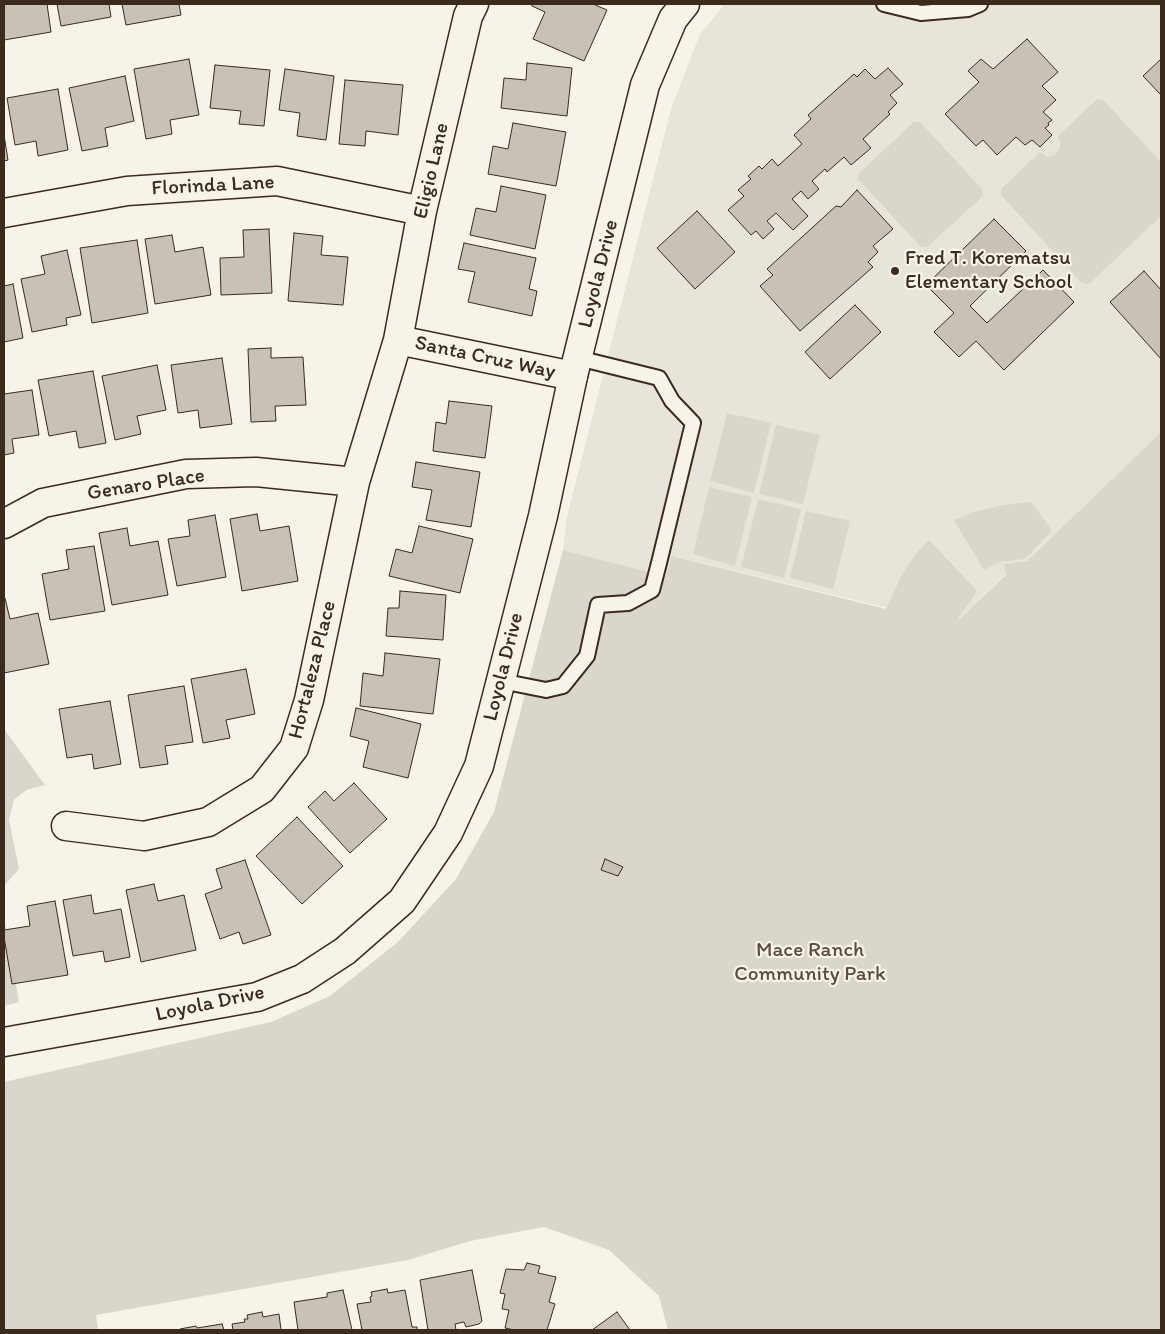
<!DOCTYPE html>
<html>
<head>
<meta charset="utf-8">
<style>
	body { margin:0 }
	#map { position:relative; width:1165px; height:1334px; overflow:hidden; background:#f7f3e8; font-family:Itim,sans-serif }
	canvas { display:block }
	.frame { position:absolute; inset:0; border:5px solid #3b2a1e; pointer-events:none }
</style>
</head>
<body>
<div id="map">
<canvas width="1165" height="1334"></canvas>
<div class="frame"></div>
</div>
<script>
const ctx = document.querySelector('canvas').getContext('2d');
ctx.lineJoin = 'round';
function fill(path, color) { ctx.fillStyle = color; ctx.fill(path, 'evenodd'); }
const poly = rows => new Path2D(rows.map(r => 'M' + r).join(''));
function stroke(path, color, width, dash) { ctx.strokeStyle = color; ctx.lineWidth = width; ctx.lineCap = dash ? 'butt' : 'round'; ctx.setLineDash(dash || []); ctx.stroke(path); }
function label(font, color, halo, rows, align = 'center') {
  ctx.font = font + ' Itim,sans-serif'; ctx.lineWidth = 4.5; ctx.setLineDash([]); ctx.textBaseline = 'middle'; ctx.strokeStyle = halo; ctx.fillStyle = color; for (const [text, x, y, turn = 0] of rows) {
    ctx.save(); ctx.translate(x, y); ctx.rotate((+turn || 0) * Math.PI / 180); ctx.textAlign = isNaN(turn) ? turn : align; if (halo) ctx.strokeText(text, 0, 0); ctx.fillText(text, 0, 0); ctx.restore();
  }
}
fill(poly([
	[725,4,1161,4,1161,432,1027,561,1004,564,1006,574,954,624,673,556,667,576,563,550,567,516,671,109,700,34]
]), '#e9e4d9');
fill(poly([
	[1097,99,1103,100,1161,162,1161,216,1089,284,1082,283,1001,195,1001,189,1040,152,1048,157,1054,155,1058,151,1060,147,1060,143,1058,136],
	[914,122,920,122,982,189,983,196,927,247,921,247,858,179,858,174],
	[727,413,771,423,754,493,710,481],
	[776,425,820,435,803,504,759,494],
	[1161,432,1161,1330,668,1330,659,1296,609,1250,544,1227,470,1241,408,1260,96,1315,98,1330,4,1330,4,1082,271,1022,330,996,398,942,456,879,494,812,563,550,666,576,672,556,886,609,902,574,915,555,929,540,977,591,956,622,1006,575,1004,564,1027,561],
	[709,487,752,497,735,566,693,554],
	[758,499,801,509,784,578,741,567],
	[1032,502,1052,531,1025,559,999,562,984,570,954,520,972,512,1004,505],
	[806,511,850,521,833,589,790,578],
	[4,729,45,785,26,790,14,800,9,819,19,869,4,886],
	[4,918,19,1002,4,1006]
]), '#dbd6cb');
const building = poly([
	[4,4,47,4,51,32,4,40,4,4],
	[57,4,109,4,111,17,61,26,57,4],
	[122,4,179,4,181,15,126,25,122,4],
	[532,4,593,4,607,10,584,61,533,39,545,12,532,6,532,4],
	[1027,39,1058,72,1042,86,1056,100,1043,112,1052,120,1048,123,1049,125,1045,128,1052,135,1040,147,1032,140,1025,145,1016,137,997,155,983,140,976,146,945,114,979,82,968,71,981,59,993,69,1027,39],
	[189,59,199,115,170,120,172,134,146,139,134,69,189,59],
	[1161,59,1161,95,1143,76,1161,59],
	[527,63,572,68,567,116,501,108,504,78,526,80,527,63],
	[215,65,270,70,264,126,239,124,241,111,210,108,215,65],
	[888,68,903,84,890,95,897,103,888,112,890,114,863,139,871,148,851,165,844,157,827,172,825,169,812,181,819,189,808,199,801,191,792,199,808,216,793,230,776,213,767,221,774,229,763,239,756,231,751,235,728,210,744,196,738,190,751,179,748,176,759,166,762,169,772,159,778,166,802,144,794,135,811,119,808,115,854,74,857,77,865,69,875,79,888,68],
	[285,69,334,76,326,140,297,136,300,113,279,110,285,69],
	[125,76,134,121,105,128,108,146,82,151,69,88,125,76],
	[345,80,403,85,398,135,366,131,365,146,339,144,345,80],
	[58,89,68,150,38,156,36,141,15,145,7,98,58,89],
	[513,123,566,132,556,186,488,174,493,146,508,149,513,123],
	[4,135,8,160,4,161,4,135],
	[501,186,546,195,535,249,470,235,476,208,496,212,501,186],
	[857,190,893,229,873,246,878,252,868,262,873,267,800,331,760,286,773,275,767,269,836,206,841,207,857,190],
	[697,211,735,252,695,289,657,248,697,211],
	[994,219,1026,251,970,306,987,323,1043,270,1074,302,1004,370,976,341,959,357,934,332,954,313,926,285,994,219],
	[269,229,272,293,221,295,220,258,244,257,243,230,269,229],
	[294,233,323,236,321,255,348,257,343,305,288,301,294,233],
	[172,235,175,252,203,247,211,295,155,304,145,239,172,235],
	[137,240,148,313,92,323,80,248,137,240],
	[464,243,536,258,529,289,537,291,532,316,468,302,475,272,458,269,464,243],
	[67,250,81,315,66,318,67,325,32,332,21,279,45,274,41,256,67,250],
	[1144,271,1161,290,1161,359,1110,302,1144,271],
	[13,284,23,338,4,342,4,286,13,284],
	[855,305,881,332,830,379,805,352,855,305],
	[271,348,271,358,303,357,306,405,275,406,276,421,251,422,248,349,271,348],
	[222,358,232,424,200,428,198,410,178,413,171,365,222,358],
	[157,365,166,410,137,416,141,434,115,440,102,376,157,365],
	[93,371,106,443,79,448,76,431,49,436,38,380,93,371],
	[32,390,39,435,12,439,14,453,4,455,4,394,32,390],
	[449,401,492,406,485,458,433,451,436,422,446,424,449,401],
	[416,462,480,472,471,527,426,520,432,490,412,487,416,462],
	[257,514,260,531,289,526,298,581,242,591,230,519,257,514],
	[215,515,226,577,177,586,168,539,190,536,188,520,215,515],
	[419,526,473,539,460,593,389,576,396,549,412,553,419,526],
	[127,528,130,546,158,541,168,595,112,605,99,533,127,528],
	[94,546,105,611,50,620,42,574,69,569,66,550,94,546],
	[400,591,446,595,443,640,386,636,388,608,399,608,400,591],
	[4,598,5,598,10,619,38,613,49,664,4,673,4,598],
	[385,653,440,659,433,714,360,706,363,673,383,676,385,653],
	[246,669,255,714,226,720,230,738,203,743,191,679,246,669],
	[184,686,193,742,165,746,168,764,140,768,128,695,184,686],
	[110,701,121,764,94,769,92,754,67,758,59,709,110,701],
	[356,708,421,724,408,778,363,767,369,741,350,736,356,708],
	[354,783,387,819,350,853,308,807,325,791,334,801,354,783],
	[297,817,343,866,302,904,256,856,297,817],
	[605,859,623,867,618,876,601,870,605,859],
	[245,860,271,935,243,944,239,932,220,939,205,894,222,888,216,869,245,860],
	[154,884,158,901,184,895,196,950,141,962,126,890,154,884],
	[91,895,94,914,121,909,130,957,105,962,103,951,73,956,63,900,91,895],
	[55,901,68,975,12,984,4,937,4,930,30,926,27,906,55,901],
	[527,1263,540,1266,538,1273,556,1277,549,1302,555,1304,547,1330,514,1330,505,1328,509,1310,502,1309,505,1294,500,1293,506,1269,524,1270,527,1263],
	[472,1270,482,1321,479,1324,466,1327,464,1322,455,1324,456,1330,428,1330,420,1280,472,1270],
	[387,1289,388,1293,405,1290,412,1327,417,1327,417,1330,362,1330,357,1304,371,1302,370,1297,372,1296,371,1292,387,1289],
	[343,1290,352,1330,298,1330,294,1302,327,1297,327,1293,343,1290],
	[262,1312,263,1317,279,1314,281,1330,233,1330,232,1324,245,1322,244,1319,248,1319,247,1315,262,1312],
	[617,1312,630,1330,592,1330,617,1312],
	[222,1324,224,1330,180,1330,180,1329,196,1326,197,1328,222,1324]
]);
fill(building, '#c8c1b6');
stroke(building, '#3b2a1e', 1);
const service = poly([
	[884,4,921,13,968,9,980,4],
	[501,681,546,690,563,686,587,656,598,605,628,603,652,590,659,563,693,423,672,401,659,378,578,358]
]);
const minor = poly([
	[4,213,127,191,277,181,422,211],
	[398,340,573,376],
	[4,524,43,503,186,474,256,472,355,482],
	[66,826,144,836,208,822,262,789,294,748,309,700,355,482,398,340,422,211,468,16,474,4]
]);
const tertiary = poly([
	[4,1042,257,997,302,979,345,951,402,901,448,833,479,766,543,516,573,376,645,85,673,19,685,4]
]);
stroke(service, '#3b2a1e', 18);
stroke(minor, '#3b2a1e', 31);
stroke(tertiary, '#3b2a1e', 31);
stroke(service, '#f7f3e8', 14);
stroke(minor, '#f7f3e8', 28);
stroke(tertiary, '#f7f3e8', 28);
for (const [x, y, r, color] of [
	[895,271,5,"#3b2a1e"]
]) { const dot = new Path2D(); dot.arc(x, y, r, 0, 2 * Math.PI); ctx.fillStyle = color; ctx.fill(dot); stroke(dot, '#f7f3e8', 2); }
label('21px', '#3b2a1e', '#f7f3e8', [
	["Eligio Lane",432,171,-77],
	["Florinda Lane",213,186,-3],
	["Loyola Drive",599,274,-76],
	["Santa Cruz Way",485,358,12],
	["Genaro Place",146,485,-9],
	["Loyola Drive",504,667,-76],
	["Hortaleza Place",313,670,-76],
	["Loyola Drive",210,1004,-12]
]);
label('21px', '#3b2a1e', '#f7f3e8', [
	["Fred T. Korematsu",905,259],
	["Elementary School",905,283]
], 'left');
label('21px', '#5b4c41', '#f7f3e8', [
	["Mace Ranch",810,951],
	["Community Park",810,975]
]);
</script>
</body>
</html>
